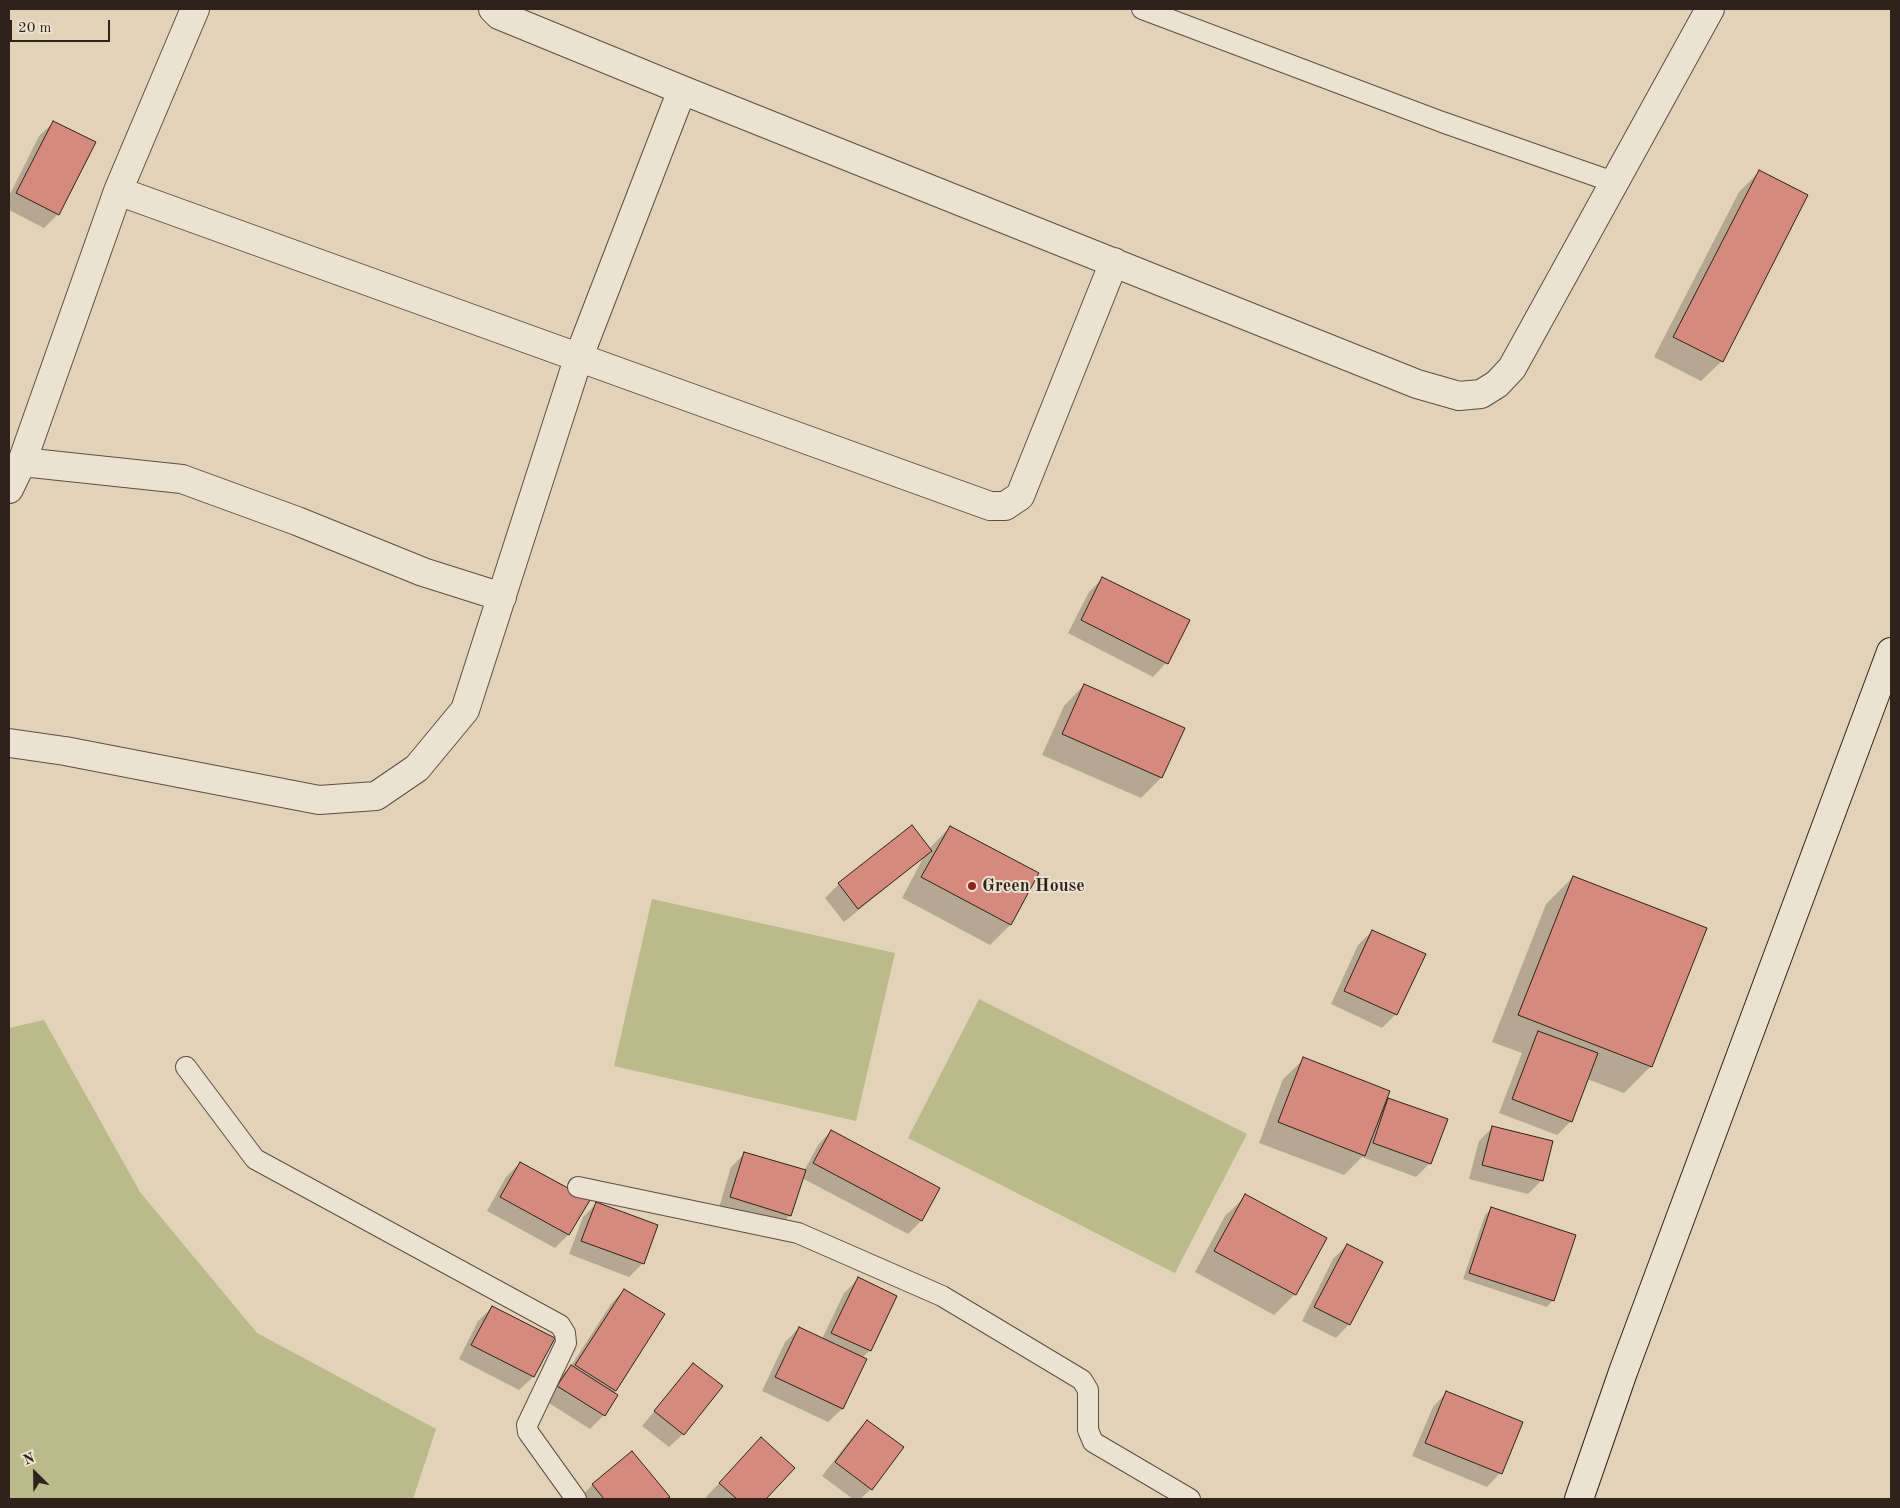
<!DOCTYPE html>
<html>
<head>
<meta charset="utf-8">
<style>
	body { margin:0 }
	#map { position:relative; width:1900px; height:1508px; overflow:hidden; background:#e2d3b8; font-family:"Old Standard TT",serif }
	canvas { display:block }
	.frame { position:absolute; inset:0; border:10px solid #2e221a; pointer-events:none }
	.north { position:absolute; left:10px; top:1448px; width:50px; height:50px; -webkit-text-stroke:4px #ece2d1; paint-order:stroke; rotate:337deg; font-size:14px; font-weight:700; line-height:20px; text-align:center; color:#2e221a }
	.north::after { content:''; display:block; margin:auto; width:18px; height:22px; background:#2e221a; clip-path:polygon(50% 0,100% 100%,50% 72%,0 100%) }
	.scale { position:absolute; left:10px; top:20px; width:100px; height:22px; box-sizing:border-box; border:2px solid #2e221a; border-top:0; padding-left:6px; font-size:15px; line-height:18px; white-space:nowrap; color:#2e221a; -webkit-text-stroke:4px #ece2d1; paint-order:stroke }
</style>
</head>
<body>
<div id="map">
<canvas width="1900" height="1508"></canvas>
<div class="frame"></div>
<div class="north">N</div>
<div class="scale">20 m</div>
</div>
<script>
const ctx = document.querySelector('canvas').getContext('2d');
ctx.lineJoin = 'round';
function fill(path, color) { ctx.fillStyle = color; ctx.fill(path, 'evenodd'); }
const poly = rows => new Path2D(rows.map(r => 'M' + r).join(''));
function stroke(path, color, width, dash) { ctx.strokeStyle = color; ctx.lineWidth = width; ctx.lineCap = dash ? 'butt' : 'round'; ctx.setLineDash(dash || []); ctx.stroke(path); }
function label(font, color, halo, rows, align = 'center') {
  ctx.font = font + ' "Old Standard TT",serif'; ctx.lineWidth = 4; ctx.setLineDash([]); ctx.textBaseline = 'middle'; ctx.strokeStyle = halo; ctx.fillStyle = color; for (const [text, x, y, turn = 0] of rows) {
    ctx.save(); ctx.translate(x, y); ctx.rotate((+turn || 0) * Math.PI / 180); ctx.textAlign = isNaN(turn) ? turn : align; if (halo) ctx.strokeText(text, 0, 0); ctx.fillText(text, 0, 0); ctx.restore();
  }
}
fill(poly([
	[652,899,895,953,856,1121,614,1066],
	[979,999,1247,1134,1175,1273,908,1138],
	[44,1020,140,1192,257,1333,436,1429,413,1499,9,1499,9,1028]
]), '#baba8a');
fill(poly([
	[53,123,58,214,44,228,9,210,9,196,39,136],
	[1759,172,1722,361,1701,381,1654,357,1739,192],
	[1103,578,1166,663,1153,677,1068,633,1089,592],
	[1084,685,1161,778,1141,798,1042,755,1064,706],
	[912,827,929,849,950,827,1038,874,1010,925,990,945,902,898,923,858,844,922,825,898,839,884],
	[1573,877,1651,1066,1624,1093,1587,1079,1571,1121,1557,1135,1499,1113,1522,1053,1492,1042,1546,904],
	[1372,931,1396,1014,1382,1028,1331,1004,1358,945],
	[1304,1059,1384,1105,1389,1099,1430,1163,1416,1177,1362,1157,1344,1175,1259,1143,1283,1079],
	[1493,1127,1542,1180,1528,1194,1469,1179,1479,1141],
	[831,1131,939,1189,921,1221,908,1234,802,1178,790,1215,777,1229,718,1211,731,1167,745,1153,804,1171,818,1145],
	[520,1163,568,1235,555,1248,487,1211,506,1177],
	[1246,1196,1295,1294,1274,1315,1195,1272,1225,1216],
	[597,1203,643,1263,629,1277,569,1254,583,1217],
	[1491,1209,1553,1300,1547,1307,1463,1279,1485,1215],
	[1347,1245,1349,1324,1336,1338,1302,1321,1333,1259],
	[858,1279,870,1350,862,1358,865,1360,842,1409,828,1422,762,1391,785,1342,799,1328,822,1339,844,1293],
	[624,1290,616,1390,604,1415,590,1429,544,1400,557,1380,571,1366,611,1304],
	[492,1307,553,1338,533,1377,519,1390,459,1359,478,1321],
	[693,1365,683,1434,669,1447,642,1426],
	[1446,1393,1500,1473,1487,1487,1412,1456,1433,1407],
	[867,1421,871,1489,860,1499,853,1499,822,1476,854,1435],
	[632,1453,668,1497,665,1499,579,1499,592,1485],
	[748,1453,793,1468,764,1499,708,1499,706,1497]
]), '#0003');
const building = poly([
	[53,121,96,142,59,215,16,193,53,121],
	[1759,170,1808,195,1723,362,1673,337,1759,170],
	[1102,577,1190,620,1168,664,1081,620,1102,577],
	[1084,684,1185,728,1162,778,1062,734,1084,684],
	[912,825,932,851,858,909,838,883,912,825],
	[950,826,1039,873,1011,925,921,877,950,826],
	[1573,876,1707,928,1652,1067,1518,1015,1573,876],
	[1372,930,1426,954,1397,1015,1344,991,1372,930],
	[1538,1031,1598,1053,1572,1122,1512,1099,1538,1031],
	[1303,1057,1390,1091,1365,1156,1278,1122,1303,1057],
	[1388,1098,1448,1119,1431,1164,1373,1143,1388,1098],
	[1492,1126,1553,1141,1543,1181,1482,1165,1492,1126],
	[831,1130,940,1188,922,1221,813,1163,831,1130],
	[744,1152,806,1170,791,1216,730,1197,744,1152],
	[520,1162,590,1200,569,1235,500,1197,520,1162],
	[1245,1194,1327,1238,1296,1295,1214,1251,1245,1194],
	[596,1202,658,1225,644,1264,581,1241,596,1202],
	[1491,1207,1576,1235,1554,1301,1469,1273,1491,1207],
	[1347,1244,1383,1262,1350,1325,1314,1307,1347,1244],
	[858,1277,897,1296,871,1351,831,1333,858,1277],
	[624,1289,665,1314,616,1391,575,1365,624,1289],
	[492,1306,555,1338,534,1377,471,1345,492,1306],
	[799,1327,867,1359,843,1409,775,1377,799,1327],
	[693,1363,723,1386,684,1435,654,1411,693,1363],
	[571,1365,618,1395,605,1416,557,1386,571,1365],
	[1446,1391,1523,1422,1502,1474,1425,1443,1446,1391],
	[867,1420,904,1447,872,1490,835,1462,867,1420],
	[761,1437,795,1468,766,1499,737,1499,719,1483,761,1437],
	[632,1451,670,1497,666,1499,604,1499,592,1484,632,1451]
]);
fill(building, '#d58a7d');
stroke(building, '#2e221a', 1);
const service = poly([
	[1142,9,1442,122,1616,183],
	[186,1067,255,1159,560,1325,565,1333,566,1343,527,1425,528,1432,576,1499],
	[578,1187,798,1233,942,1296,1082,1380,1088,1390,1088,1430,1093,1442,1190,1499]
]);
const minor = poly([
	[493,9,499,15,682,90,1417,384,1459,396,1481,394,1497,384,1512,368,1710,9],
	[118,191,990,506,1005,506,1020,496,1114,262],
	[22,462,182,479,297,521,423,572,502,597],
	[9,489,22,462,118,191,195,9],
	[9,743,65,751,319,800,376,796,417,768,465,710,578,359,682,90]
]);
const secondary = poly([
	[1579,1499,1623,1372,1891,652]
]);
stroke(service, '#5b4e42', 22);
stroke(minor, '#5b4e42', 30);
stroke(secondary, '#2e221a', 30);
stroke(service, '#ece2d1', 20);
stroke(minor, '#ece2d1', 28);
stroke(secondary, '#ece2d1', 28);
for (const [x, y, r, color] of [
	[972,886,5,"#8f2418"]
]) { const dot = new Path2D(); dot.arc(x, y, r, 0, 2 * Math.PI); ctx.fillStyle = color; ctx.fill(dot); stroke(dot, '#ece2d1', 2); }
label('bold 18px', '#2e221a', '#ece2d1', [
	["Green House",982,886]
], 'left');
</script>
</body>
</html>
